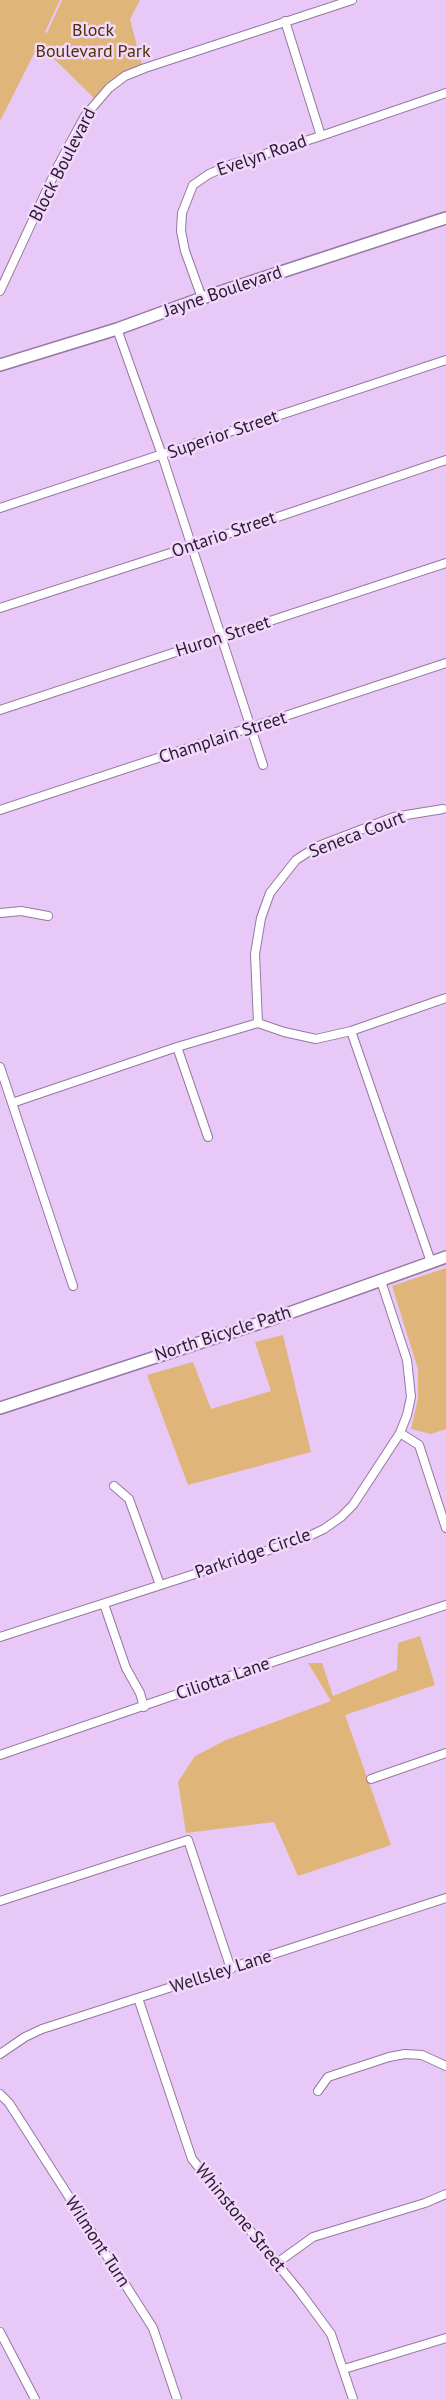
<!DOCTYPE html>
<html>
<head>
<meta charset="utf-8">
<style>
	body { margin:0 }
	canvas { display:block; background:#e8c8f6 }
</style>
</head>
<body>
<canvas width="446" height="2399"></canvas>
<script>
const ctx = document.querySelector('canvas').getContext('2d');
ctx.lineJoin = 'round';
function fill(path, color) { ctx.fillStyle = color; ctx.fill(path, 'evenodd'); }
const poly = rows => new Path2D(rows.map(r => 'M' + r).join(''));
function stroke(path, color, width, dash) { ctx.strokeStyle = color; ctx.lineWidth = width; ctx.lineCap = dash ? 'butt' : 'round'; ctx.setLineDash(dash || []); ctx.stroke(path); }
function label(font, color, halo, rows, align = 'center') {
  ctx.font = font + ' "PT Sans",sans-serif'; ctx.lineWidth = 5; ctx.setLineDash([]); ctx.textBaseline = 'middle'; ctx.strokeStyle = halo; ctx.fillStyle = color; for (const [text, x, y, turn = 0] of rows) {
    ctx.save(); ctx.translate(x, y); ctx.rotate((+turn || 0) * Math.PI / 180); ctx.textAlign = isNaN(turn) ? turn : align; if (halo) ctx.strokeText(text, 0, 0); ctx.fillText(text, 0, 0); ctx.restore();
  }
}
fill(poly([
	[0,0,60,0,45,32,47,33,62,0,140,0,130,19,142,65,120,75,94,98,39,44,0,121],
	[446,1268,446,1429,431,1434,411,1429,418,1399,418,1369,392,1286],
	[283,1335,311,1452,188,1485,147,1375,193,1362,211,1409,271,1391,255,1342],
	[420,1636,435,1685,345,1715,391,1845,298,1876,274,1822,186,1833,178,1782,195,1756,226,1740,331,1701,308,1663,322,1663,333,1696,397,1670,398,1643]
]), '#dfb579');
const street = poly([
	[285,21,321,136],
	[0,291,58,166,85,116,109,88,125,76,145,68,352,0],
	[202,298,185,251,181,231,182,213,193,185,209,174,230,165,321,136,446,93],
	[117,329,162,455,263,765],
	[0,508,446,360],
	[0,608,192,546,446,460],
	[0,710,446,563],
	[0,810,446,663],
	[0,913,21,911,48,916],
	[258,1023,255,954,261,918,270,893,296,860,316,847,394,817,443,809],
	[258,1023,284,1032,316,1039,351,1031,446,998],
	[351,1031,431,1262],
	[177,1047,208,1137],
	[0,1067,73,1286],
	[12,1103,177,1047,258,1023],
	[400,1433,419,1445,446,1528],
	[114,1486,129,1499,160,1585],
	[104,1604,126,1668,140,1693,144,1707],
	[0,1637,303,1539,324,1529,341,1517,353,1505,400,1433,407,1415,411,1397,407,1360,381,1281],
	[0,1755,236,1674,446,1605],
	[371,1779,446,1753],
	[0,1901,188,1840,231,1969],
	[138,1998,192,2159,300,2292,331,2334,353,2399],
	[0,2054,25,2037,42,2029,446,1898],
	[318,2091,328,2077,389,2057,405,2054,422,2055,446,2066],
	[0,2094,9,2103,153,2328,177,2399],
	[277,2263,313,2237,425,2203,446,2194],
	[0,2332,35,2399],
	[344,2369,446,2338]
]);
const secondary = poly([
	[0,365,117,329,202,298,446,218],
	[0,1408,278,1317,446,1257]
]);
stroke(street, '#9577a2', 10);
stroke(secondary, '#9577a2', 14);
stroke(street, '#fff', 8);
stroke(secondary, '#fff', 11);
label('18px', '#4e3301', '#f2d8fd', [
	["Block",93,31],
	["Boulevard Park",93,52]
]);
label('18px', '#271b2c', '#f2d8fd', [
	["Evelyn Road",262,156,-19],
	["Block Boulevard",63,165,-63],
	["Jayne Boulevard",223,292,-19],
	["Superior Street",223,435,-19],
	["Ontario Street",224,535,-19],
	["Huron Street",223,637,-18],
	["Champlain Street",223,738,-18],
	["Seneca Court",357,835,-21],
	["North Bicycle Path",223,1334,-18],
	["Parkridge Circle",253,1554,-19],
	["Ciliotta Lane",223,1679,-19],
	["Wellsley Lane",221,1972,-18],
	["Whinstone Street",240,2218,51],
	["Wilmont Turn",97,2242,57]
]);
</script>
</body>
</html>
